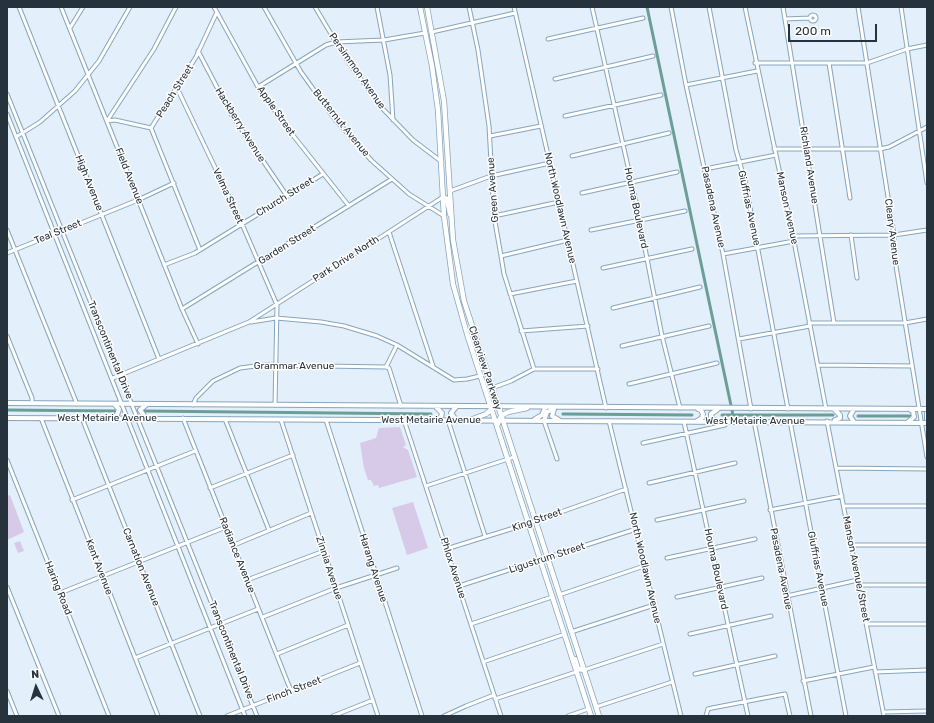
<!DOCTYPE html>
<html>
<head>
<meta charset="utf-8">
<style>
	body { margin:0 }
	#map { position:relative; width:934px; height:723px; overflow:hidden; background:#e3effa; font-family:Rubik,sans-serif }
	canvas { display:block }
	.frame { position:absolute; inset:0; border:8px solid #26323c; pointer-events:none }
	.north { position:absolute; left:16px; top:667px; width:40px; height:40px; -webkit-text-stroke:3px #fff; paint-order:stroke; rotate:356deg; font-size:11px; font-weight:700; line-height:16px; text-align:center; color:#26323c }
	.north::after { content:''; display:block; margin:auto; width:14px; height:18px; background:#26323c; clip-path:polygon(50% 0,100% 100%,50% 72%,0 100%) }
	.scale { position:absolute; left:788px; top:24px; width:89px; height:18px; box-sizing:border-box; border:2px solid #26323c; border-top:0; padding-left:5px; font-size:12px; line-height:14px; white-space:nowrap; color:#26323c; -webkit-text-stroke:3px #fff; paint-order:stroke }
</style>
</head>
<body>
<div id="map">
<canvas width="934" height="723"></canvas>
<div class="frame"></div>
<div class="north">N</div>
<div class="scale">200 m</div>
</div>
<script>
const ctx = document.querySelector('canvas').getContext('2d');
ctx.lineJoin = 'round';
function fill(path, color) { ctx.fillStyle = color; ctx.fill(path, 'evenodd'); }
const poly = rows => new Path2D(rows.map(r => 'M' + r).join(''));
function stroke(path, color, width, dash) { ctx.strokeStyle = color; ctx.lineWidth = width; ctx.lineCap = dash ? 'butt' : 'round'; ctx.setLineDash(dash || []); ctx.stroke(path); }
function label(font, color, halo, rows, align = 'center') {
  ctx.font = font + ' Rubik,sans-serif'; ctx.lineWidth = 3; ctx.setLineDash([]); ctx.textBaseline = 'middle'; ctx.strokeStyle = halo; ctx.fillStyle = color; for (const [text, x, y, turn = 0] of rows) {
    ctx.save(); ctx.translate(x, y); ctx.rotate((+turn || 0) * Math.PI / 180); ctx.textAlign = isNaN(turn) ? turn : align; if (halo) ctx.strokeText(text, 0, 0); ctx.fillText(text, 0, 0); ctx.restore();
  }
}
fill(poly([
	[400,427,406,445,403,447,408,450,417,477,379,488,378,485,374,486,371,480,368,480,364,468,360,443,376,438,379,428],
	[10,495,24,532,7,540,7,496],
	[413,502,428,548,407,555,392,508],
	[20,541,24,551,18,553,14,543]
]), '#d7cae9');
stroke(poly([
	[647,7,733,415],
	[7,410,116,411],
	[143,411,431,414],
	[563,414,692,415],
	[722,415,833,415],
	[858,416,911,416]
]), '#6b9e96', 3);
const minor = poly([
	[19,7,159,359],
	[61,7,182,309,198,344],
	[214,7,258,87,288,129,349,206],
	[264,7,301,72,334,118,371,160,409,194,444,216],
	[315,7,346,59,383,109,413,140,442,162],
	[377,7,390,75,393,120],
	[469,7,478,50,489,126,494,216,501,256,504,274,534,369],
	[514,7,606,408],
	[592,7,636,202,662,336,680,408],
	[671,7,686,85,723,254,751,409],
	[709,7,736,150,745,181,788,409],
	[745,7,793,236,826,409],
	[783,7,834,323],
	[858,7,894,235,895,260,927,457],
	[901,7,927,183],
	'810 18a3 3 0 1 1 6 0a3 3 0 1 1-6 0Z',
	[785,19,810,18],
	[70,28,83,7],
	[432,32,515,13],
	[548,39,643,18],
	[198,51,231,114,287,196],
	[755,63,867,63,907,49,927,45],
	[829,63,850,198],
	[555,79,653,56],
	[686,85,757,71],
	[258,87,326,45,336,42,384,40,425,33],
	[177,88,242,224,277,305,275,405],
	[7,94,257,716],
	[7,114,245,716],
	[565,116,661,95],
	[107,121,154,49,176,7],
	[107,121,115,120,151,128],
	[151,128,196,57,217,12],
	[151,128,200,250],
	[490,136,541,126],
	[16,137,40,122,75,91,99,61,130,7],
	[774,149,880,149,889,147,927,127],
	[572,156,669,133],
	[705,169,776,155],
	[450,191,491,176,550,163],
	[582,193,677,172],
	[494,216,559,202],
	[7,230,77,404],
	[591,230,685,211],
	[389,232,433,366],
	[851,235,857,278],
	[793,236,894,235,927,230],
	[7,253,138,200,174,183],
	[723,254,794,241],
	[501,256,568,240],
	[164,265,195,253,323,174],
	[603,268,692,249],
	[510,294,577,281],
	[613,308,700,287],
	[182,309,392,179],
	[251,322,276,318,321,322,344,326,377,336,397,345,454,380,467,379,480,376],
	[809,323,905,323,927,319],
	[521,331,588,326],
	[7,336,32,398,32,403],
	[739,339,810,326],
	[622,346,709,326],
	[818,365,912,366],
	[386,367,389,368,401,406],
	[386,367,397,345],
	[113,378,249,322,443,197],
	[629,384,717,363],
	[492,388,511,381,534,369,598,369],
	[193,405,196,398,213,381,240,368,263,365,386,367],
	[41,418,158,716],
	[82,418,200,716],
	[183,418,291,691],
	[225,419,269,530],
	[281,420,378,716],
	[326,420,422,716],
	[404,420,501,716],
	[448,420,485,536],
	[544,421,557,459],
	[609,421,681,716],
	[754,421,811,716],
	[790,421,846,716],
	[827,421,884,716],
	[684,422,748,716],
	[643,443,725,425],
	[7,460,109,716],
	[837,468,927,469],
	[649,483,735,463],
	[426,486,514,457],
	[210,488,293,455],
	[72,500,195,451],
	[844,506,927,506],
	[770,510,842,496],
	[657,520,744,501],
	[234,545,311,513],
	[851,545,927,545],
	[446,549,527,524,626,489],
	[667,558,755,539],
	[247,580,324,551],
	[859,585,927,585],
	[459,586,636,529],
	[7,587,59,716],
	[60,593,226,527],
	[559,595,644,566],
	[787,596,858,580],
	[677,597,762,578],
	[263,617,336,588,397,568],
	[471,624,552,597],
	[867,624,927,624],
	[571,632,654,605],
	[690,634,771,616],
	[277,654,348,625],
	[135,658,258,609],
	[483,662,565,634],
	[584,670,663,644],
	[875,672,927,670],
	[695,674,775,656],
	[803,681,874,667],
	[7,691,17,716],
	[495,699,576,672],
	[596,707,672,682],
	[883,712,927,711],
	[227,716,360,663],
	[333,716,373,700],
	[444,716,466,706,494,695],
	[568,716,588,709],
	[706,716,708,709,712,708,785,694,790,716]
]);
const major = poly([
	[7,403,927,409],
	[456,407,451,413,456,420],
	[554,409,552,416,559,420],
	[834,409,840,415,840,418,835,420],
	[927,413,927,419],
	[113,417,117,415,119,409,115,405],
	[145,417,140,410,146,405],
	[7,418,927,423],
	[535,419,542,415,545,408],
	[437,420,441,417,442,413,437,408],
	[544,421,547,412,554,409],
	[697,421,702,418,703,414,701,410,698,409],
	[716,421,711,418,711,414,718,409],
	[854,422,850,416,854,409],
	[908,422,914,417,913,411,909,409]
]);
const highway = poly([
	[420,7,432,66,438,110,444,216,453,284,467,334,591,716],
	[427,7,444,101,453,240,464,301,599,716],
	[443,197,447,199,450,214],
	[470,420,486,414,493,408],
	[497,426,501,416,508,412,527,408],
	[575,659,578,669,584,670]
]);
stroke(minor, '#87a5bd', 5);
stroke(major, '#87a5bd', 6);
stroke(highway, '#87a5bd', 6);
stroke(minor, '#fff', 3);
stroke(major, '#fff', 4);
stroke(highway, '#fff', 4.5);
label('10px', '#26323c', '#fff', [
	["Persimmon Avenue",357,71,55],
	["Peach Street",175,91,-58],
	["Apple Street",276,111,55],
	["Butternut Avenue",341,123,51],
	["Hackberry Avenue",240,125,58],
	["Richland Avenue",809,165,81],
	["Field Avenue",129,176,68],
	["High Avenue",89,183,68],
	["Green Avenue",493,190,-94],
	["Velma Street",228,196,65],
	["Church Street",285,197,-32],
	["Pasadena Avenue",713,207,78],
	["North Woodlawn Avenue",560,208,77],
	["Houma Boulevard",636,208,78],
	["Giuffrias Avenue",749,208,78],
	["Manson Avenue",787,208,78],
	["Teal Street",58,232,-22],
	["Cleary Avenue",892,232,83],
	["Garden Street",287,245,-32],
	["Park Drive North",346,259,-33],
	["Transcontinental Drive",110,350,68],
	["Grammar Avenue",294,366],
	["Clearview Parkway",485,368,72],
	["West Metairie Avenue",107,418],
	["West Metairie Avenue",431,420],
	["West Metairie Avenue",755,421],
	["King Street",537,520,-19],
	["Radiance Avenue",237,555,68],
	["Ligustrum Street",547,558,-18],
	["Kent Avenue",99,567,69],
	["Carnation Avenue",141,567,68],
	["Zinnia Avenue",329,568,72],
	["Harang Avenue",373,568,72],
	["Phlox Avenue",453,568,72],
	["North Woodlawn Avenue",645,568,77],
	["Houma Boulevard",716,569,78],
	["Pasadena Avenue",781,569,79],
	["Giuffrias Avenue",818,569,79],
	["Manson Avenue/Street",856,569,79],
	["Haring Road",58,588,68],
	["Transcontinental Drive",231,650,68],
	["Finch Street",294,690,-21]
]);
</script>
</body>
</html>
